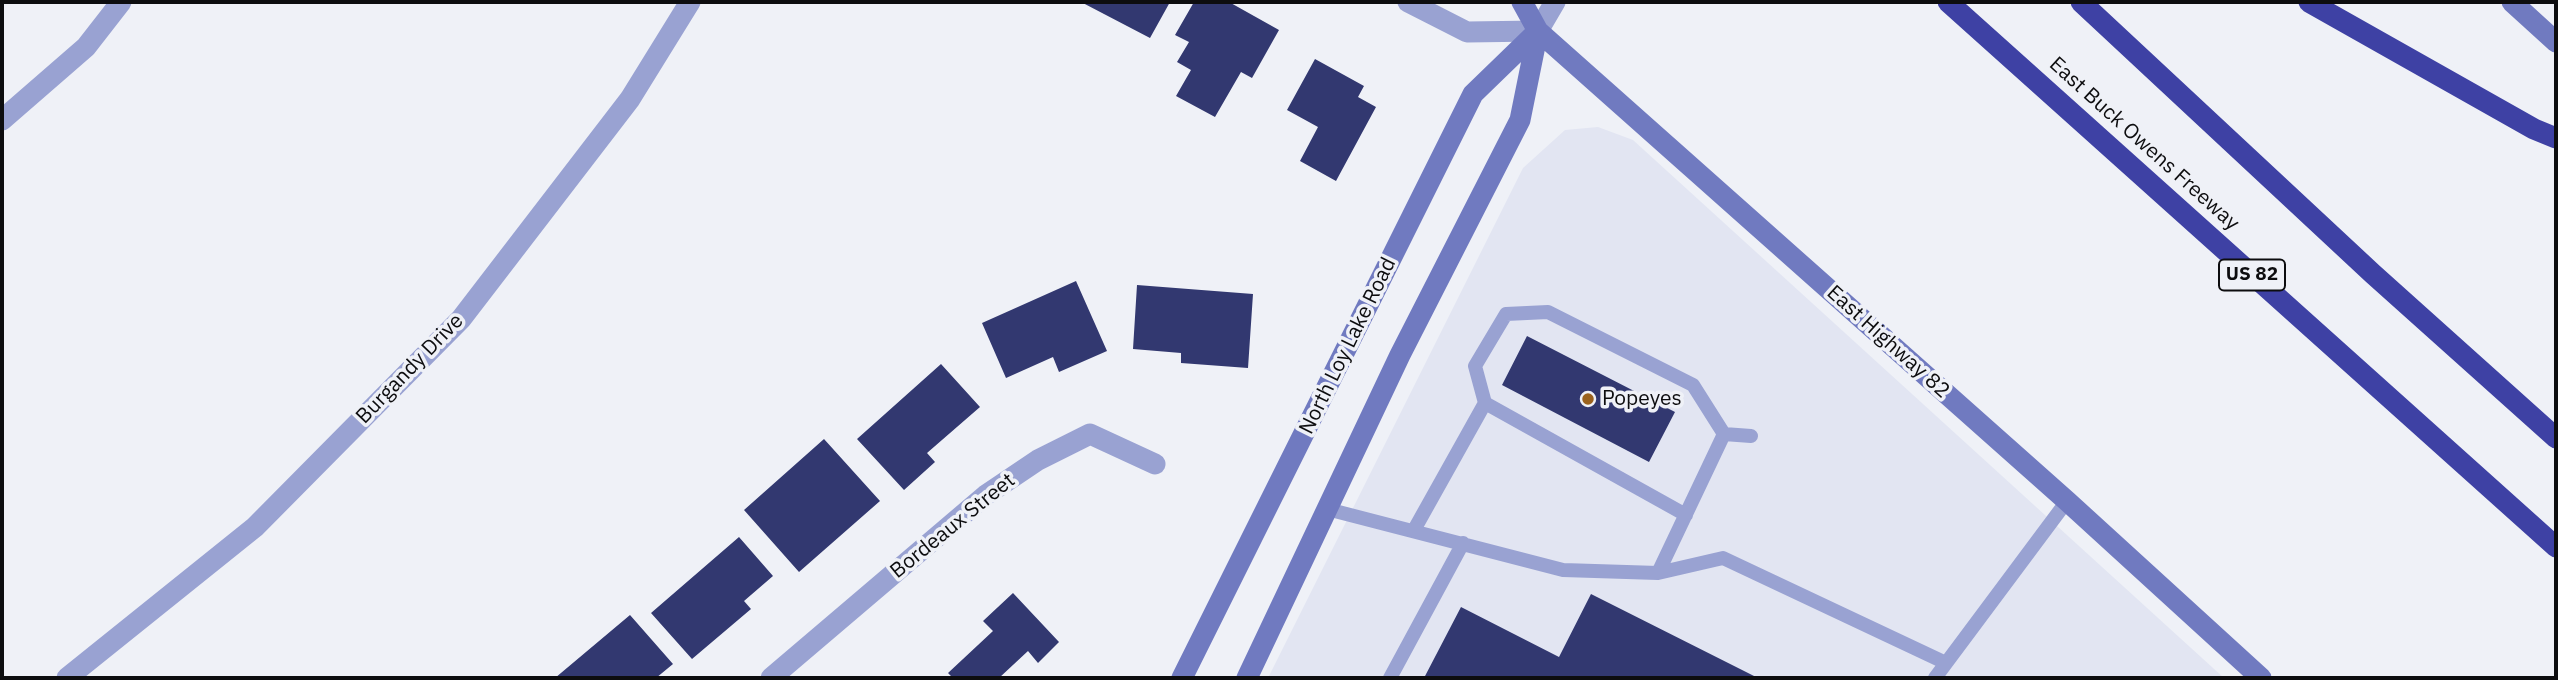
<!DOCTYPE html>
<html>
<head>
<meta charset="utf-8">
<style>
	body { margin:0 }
	#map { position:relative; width:2558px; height:680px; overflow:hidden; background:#eff1f7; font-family:"IBM Plex Sans",sans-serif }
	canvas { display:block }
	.frame { position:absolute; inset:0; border:4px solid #0d0d0f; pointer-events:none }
</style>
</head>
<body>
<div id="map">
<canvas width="2558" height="680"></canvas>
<div class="frame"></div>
</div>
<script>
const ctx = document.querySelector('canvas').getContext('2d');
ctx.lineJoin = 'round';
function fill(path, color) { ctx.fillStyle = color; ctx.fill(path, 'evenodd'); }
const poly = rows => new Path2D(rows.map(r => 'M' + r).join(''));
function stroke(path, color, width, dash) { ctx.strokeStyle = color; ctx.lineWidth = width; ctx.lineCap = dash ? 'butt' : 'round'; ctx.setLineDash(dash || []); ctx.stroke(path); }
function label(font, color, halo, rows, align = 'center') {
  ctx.font = font + ' "IBM Plex Sans",sans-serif'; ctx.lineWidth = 7; ctx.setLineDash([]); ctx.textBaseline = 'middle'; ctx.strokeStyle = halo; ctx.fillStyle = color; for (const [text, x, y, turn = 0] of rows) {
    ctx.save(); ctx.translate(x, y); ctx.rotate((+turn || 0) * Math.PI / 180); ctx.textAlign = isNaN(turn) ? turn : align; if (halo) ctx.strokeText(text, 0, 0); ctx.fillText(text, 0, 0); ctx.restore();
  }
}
fill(poly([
	[1598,127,1633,140,2224,678,1268,678,1523,168,1565,130]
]), '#e2e5f2');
fill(poly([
	[1081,2,1170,2,1150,38],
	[1194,2,1229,2,1279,30,1252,78,1241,72,1215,117,1176,96,1191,70,1177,62,1189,42,1175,35],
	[1315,59,1364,86,1358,97,1376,107,1336,181,1300,161,1318,127,1287,110],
	[1076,281,1107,351,1059,372,1053,357,1006,378,982,323],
	[1137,285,1253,294,1248,368,1181,363,1181,353,1133,349],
	[1527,336,1675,412,1649,462,1502,385],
	[941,364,980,407,927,453,935,462,904,490,857,439],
	[824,439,880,501,799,572,744,510],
	[739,537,773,576,744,601,751,609,692,659,651,613],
	[1013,593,1059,642,1038,663,1028,651,999,678,953,678,948,673,993,631,983,621],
	[1591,594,1758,678,1424,678,1461,607,1559,657],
	[630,615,673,664,656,678,555,678]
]), '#323870');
stroke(poly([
	[1327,509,1563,570,1658,573,1723,558,1946,663],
	[1686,515,1485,403,1475,366,1506,314,1548,312,1693,385,1724,434],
	[1414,530,1485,403],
	[1658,573,1724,434,1751,436],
	[1390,678,1463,543],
	[1935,678,2067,501]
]), '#99a2d2', 14);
stroke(poly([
	[1408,2,1467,32,1538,31],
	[2,120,86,47,121,2],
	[67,678,255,527,461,319,630,99,690,2],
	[771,678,986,495,1038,460,1090,434,1155,464]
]), '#99a2d2', 21);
stroke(poly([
	[1538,31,1555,2]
]), '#99a2d2', 21);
stroke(poly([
	[1522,2,1538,31,2067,501,2261,678],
	[2512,2,2556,42],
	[1182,678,1473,94,1538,31],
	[1247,678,1400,355,1520,120,1538,31]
]), '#707ac0', 21);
stroke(poly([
	[1948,2,2556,547],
	[2081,2,2373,274,2556,438],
	[2309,2,2534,129,2556,138]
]), '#3e41a4', 21);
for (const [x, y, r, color] of [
	[1588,399,7,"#9a621e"]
]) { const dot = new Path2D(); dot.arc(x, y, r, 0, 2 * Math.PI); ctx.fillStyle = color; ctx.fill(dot); stroke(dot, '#eff1f7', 2.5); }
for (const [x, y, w] of [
	[2252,275,66]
]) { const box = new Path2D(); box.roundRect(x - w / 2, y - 15.5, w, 31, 5); ctx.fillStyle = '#eff1f7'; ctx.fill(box); stroke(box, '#0d0d0f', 2); }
label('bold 19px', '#0d0d0f', null, [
	["US 82",2252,275]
]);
label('21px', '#0d0d0f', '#eff1f7', [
	["East Buck Owens Freeway",2144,144,42],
	["East Highway 82",1888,342,42],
	["North Loy Lake Road",1348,346,-64],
	["Burgandy Drive",410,369,-46],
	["Bordeaux Street",953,526,-39]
]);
label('21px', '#0d0d0f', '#eff1f7', [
	["Popeyes",1602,399]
], 'left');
</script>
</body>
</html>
